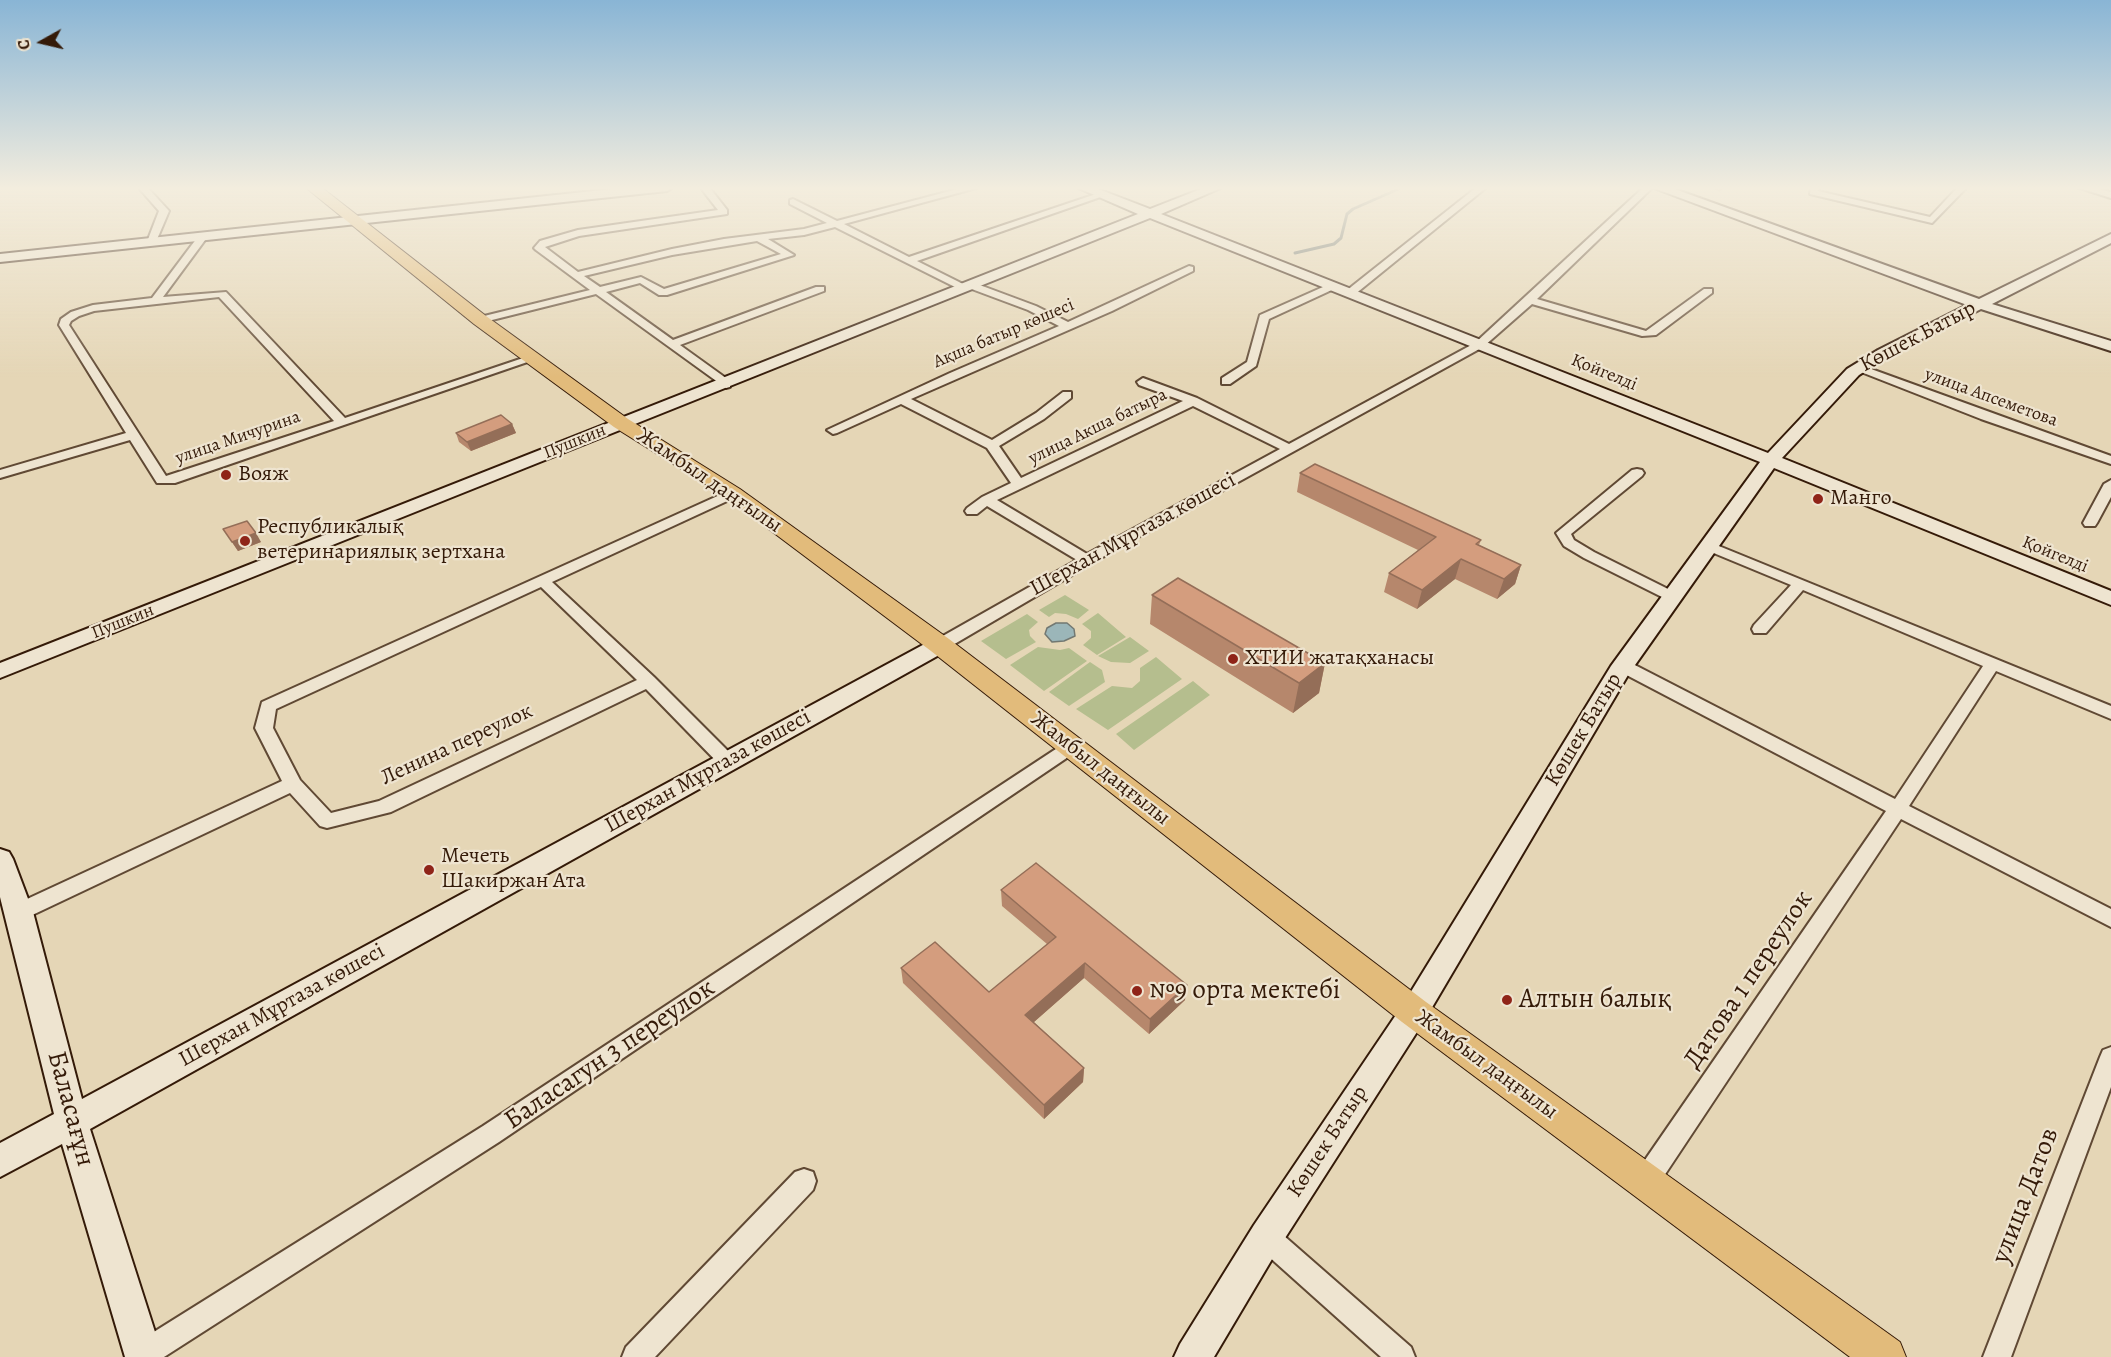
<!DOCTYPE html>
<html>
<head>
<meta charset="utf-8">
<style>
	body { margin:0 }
	#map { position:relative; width:2111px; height:1357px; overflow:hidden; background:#e5d6b6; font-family:Alegreya,serif }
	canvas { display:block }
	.north { position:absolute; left:12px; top:12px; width:60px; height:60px; -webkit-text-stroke:4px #eee4d0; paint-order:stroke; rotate:262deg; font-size:16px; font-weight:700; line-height:24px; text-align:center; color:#341a08 }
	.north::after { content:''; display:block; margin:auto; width:21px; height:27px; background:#341a08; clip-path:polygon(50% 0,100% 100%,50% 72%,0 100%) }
</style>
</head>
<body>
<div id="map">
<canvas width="2111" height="1357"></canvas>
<div class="north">С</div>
</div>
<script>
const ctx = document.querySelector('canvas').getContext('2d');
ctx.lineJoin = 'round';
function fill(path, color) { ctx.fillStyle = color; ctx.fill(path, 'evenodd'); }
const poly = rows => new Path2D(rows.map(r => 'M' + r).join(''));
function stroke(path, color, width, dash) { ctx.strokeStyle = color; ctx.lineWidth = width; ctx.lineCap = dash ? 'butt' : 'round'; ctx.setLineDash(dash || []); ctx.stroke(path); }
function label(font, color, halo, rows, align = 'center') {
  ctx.font = font + ' Alegreya,serif'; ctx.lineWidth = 4.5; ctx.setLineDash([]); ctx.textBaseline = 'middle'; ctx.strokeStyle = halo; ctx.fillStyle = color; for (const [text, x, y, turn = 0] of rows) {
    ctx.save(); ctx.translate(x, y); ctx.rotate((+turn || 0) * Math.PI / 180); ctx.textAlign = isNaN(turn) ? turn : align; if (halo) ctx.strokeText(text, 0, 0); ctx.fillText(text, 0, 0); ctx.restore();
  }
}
fill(poly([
	[1065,595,1089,610,1078,619,1066,614,1055,613,1049,617,1039,610],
	[1098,613,1126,637,1097,655,1083,645,1091,638,1091,631,1082,624],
	[1027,614,1038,622,1029,630,1030,636,1036,642,1006,659,981,641],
	[1130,637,1149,651,1130,663,1111,662,1098,656],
	[1038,647,1060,650,1069,648,1087,661,1044,691,1010,665],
	[1156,657,1182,679,1108,730,1076,709,1112,686,1132,688,1140,681,1140,668],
	[1090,662,1102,670,1105,682,1069,706,1049,692],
	[1193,681,1210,695,1134,750,1116,734]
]), '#b5be8e');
const water = poly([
	[1056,623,1067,623,1074,629,1075,636,1064,641,1052,642,1045,634,1047,628,1056,623]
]);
fill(water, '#9bb6b9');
stroke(water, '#727872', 1.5);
stroke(poly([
	[1295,253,1334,244,1341,238,1347,214,1353,209,1403,187]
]), '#727872', 3);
const street = poly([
	[138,187,147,187,169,211,155,244,147,242,159,211,138,187],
	[700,187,709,187,727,210,727,214,579,236,545,247,578,272,672,249,724,239,804,229,827,223,790,204,790,200,793,199,837,221,965,187,980,187,844,224,909,257,1099,193,1106,195,917,261,967,286,968,288,963,291,835,227,804,235,768,239,794,255,667,295,659,295,640,283,606,292,673,340,816,287,824,287,824,291,680,345,730,381,730,387,726,388,596,294,480,323,475,320,476,318,590,290,536,250,534,248,540,241,578,230,718,210,700,187],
	[757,241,781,254,664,289,641,277,600,287,584,276,672,255,757,241],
	[1477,187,1487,187,1354,295,1346,295,1346,291,1477,187],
	[1644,187,1653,187,1537,299,1646,331,1704,289,1712,289,1712,293,1656,335,1642,336,1532,304,1483,347,1113,551,946,649,940,650,932,645,934,641,1077,560,987,506,977,514,967,514,965,511,967,508,982,497,1011,483,987,448,901,404,837,433,833,434,827,430,950,373,1059,326,1028,310,969,288,969,284,977,284,1036,306,1068,322,1189,266,1193,267,1193,271,1112,311,911,399,992,440,1036,413,1063,392,1071,392,1071,398,1044,419,999,446,1021,478,1183,401,1139,385,1137,382,1143,378,1197,398,1289,444,1475,343,1644,187],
	[1193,406,1280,449,1087,554,997,500,1193,406],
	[1811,187,1820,187,1818,191,1930,217,1958,187,1967,187,1932,223,1810,194,1811,187],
	[2076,187,2091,187,2111,192,2111,198,2076,187],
	[200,234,208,236,163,297,226,292,345,418,529,356,537,356,539,358,175,483,157,483,130,440,0,478,0,470,126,433,59,325,61,319,71,312,93,305,152,298,200,234],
	[219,297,334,421,166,476,69,325,71,321,79,316,94,311,219,297],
	[1332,283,1336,284,1336,288,1269,319,1256,366,1230,384,1222,384,1222,378,1247,362,1260,315,1332,283],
	[1860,365,2111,456,2111,464,1981,419,1856,370,1854,368,1860,365],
	[1637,469,1642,470,1644,473,1642,476,1571,534,1574,540,1594,552,1678,594,1681,597,1678,600,1668,600,1584,558,1564,546,1556,533,1632,470,1637,469],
	[2111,480,2111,497,2097,523,2095,526,2085,526,2083,523,2104,484,2111,480],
	[733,489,740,493,738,496,552,582,654,677,733,756,736,761,733,766,727,767,721,766,646,689,391,812,327,828,320,826,290,793,26,918,19,920,12,918,9,912,12,906,282,781,255,728,262,702,733,489],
	[541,587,637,680,379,801,331,813,300,780,273,728,276,709,541,587],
	[1709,542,2111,706,2111,719,1996,671,1909,806,2111,909,2111,927,1901,819,1654,1191,1645,1194,1636,1191,1633,1182,1636,1173,1886,811,1617,670,1615,666,1617,662,1629,662,1895,799,1983,666,1803,590,1766,633,1754,633,1752,629,1754,625,1791,585,1704,549,1702,546,1709,542],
	[1071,741,1077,743,1080,747,1077,751,499,1142,164,1357,130,1357,133,1345,483,1126,1065,743,1071,741],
	[2111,1047,2111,1087,2011,1357,1983,1357,2100,1057,2103,1050,2111,1047],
	[804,1169,813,1172,816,1181,813,1190,655,1357,622,1357,626,1347,795,1172,804,1169],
	[1266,1224,1275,1228,1411,1347,1415,1357,1381,1357,1257,1246,1253,1237,1257,1228,1266,1224]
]);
const secondary = poly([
	[631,187,673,187,667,191,0,262,0,254,631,187],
	[1076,187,1093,187,1150,209,1206,187,1223,187,1161,214,1768,453,1847,369,1878,350,1967,305,1651,187,1669,187,1979,299,2111,234,2111,243,1992,304,2111,341,2111,351,1981,309,1888,356,1859,375,1782,458,2111,591,2111,605,1774,468,1628,675,1424,1021,1278,1249,1214,1357,1174,1357,1180,1344,1254,1225,1404,1003,1611,666,1760,462,1150,218,0,678,0,663,1138,214,1076,187],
	[940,638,948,640,951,645,948,650,90,1129,163,1357,125,1357,62,1144,0,1177,0,1143,54,1114,0,897,0,849,9,852,13,859,33,912,82,1099,932,640,940,638]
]);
const primary = poly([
	[305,187,321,187,486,316,628,419,740,489,949,639,1426,1002,1900,1342,1906,1357,1850,1357,1402,1022,931,651,726,497,614,427,474,324,305,187]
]);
stroke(street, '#604934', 4);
stroke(secondary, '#341a08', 4);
stroke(primary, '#341a08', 2);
fill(street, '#eee4d0');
fill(secondary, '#eee4d0');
fill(primary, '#e2bb7b');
fill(poly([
	[1710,187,1725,187,1720,192],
	[512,424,516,433,471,451,459,442,456,433],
	[1300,473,1481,540,1479,545,1521,565,1515,584,1497,599,1455,579,1417,609,1384,592,1389,573,1418,550,1297,492],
	[223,529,261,542,238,551],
	[1152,595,1325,663,1319,693,1293,713,1150,624],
	[1001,890,1185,1000,1149,1034,1084,978,1034,1022,1084,1068,1083,1082,1044,1119,903,983,901,968,989,992,1047,944,1002,906]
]), '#b6876c');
fill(poly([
	[512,424,516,433,471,451,467,442],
	[256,533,261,542,238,551,232,542],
	[1461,559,1455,579,1417,609,1422,590],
	[1521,565,1515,584,1497,599,1504,579],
	[1325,663,1319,693,1293,713,1299,683],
	[1085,963,1084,978,1026,1029,1025,1015],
	[1187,985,1185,1000,1149,1034,1150,1019],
	[1084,1068,1083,1082,1044,1119,1044,1105]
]), '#946e58');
const building = poly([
	[501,415,512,424,467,442,456,433,501,415],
	[1315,464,1481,540,1476,544,1521,565,1504,579,1461,559,1422,590,1389,573,1436,537,1300,473,1315,464],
	[247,521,256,533,232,542,223,529,247,521],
	[1178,578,1325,663,1299,683,1152,595,1178,578],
	[1036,863,1187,985,1150,1019,1085,963,1025,1015,1084,1068,1044,1105,901,968,935,942,989,992,1056,937,1001,890,1036,863]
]);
fill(building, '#d49d7e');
stroke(building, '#946e58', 1.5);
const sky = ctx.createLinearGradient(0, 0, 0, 377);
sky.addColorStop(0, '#89b5d5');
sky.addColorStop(0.5, '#f3edde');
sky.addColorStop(1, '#f3edde00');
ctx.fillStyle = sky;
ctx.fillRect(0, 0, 2111, 377);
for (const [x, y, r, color] of [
	[226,475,6,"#8f2418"],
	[1818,499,6,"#8f2418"],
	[245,541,6,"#8f2418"],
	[1233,659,6,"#8f2418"],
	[429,870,6,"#8f2418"],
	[1137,991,6,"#8f2418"],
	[1507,1000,6,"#8f2418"]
]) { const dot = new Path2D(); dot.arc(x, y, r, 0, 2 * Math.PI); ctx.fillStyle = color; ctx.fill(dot); stroke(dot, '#eee4d0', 2); }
label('18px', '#341a08', '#eee4d0', [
	["Ақша батыр көшесі",1004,334,-23],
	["Қойгелді",1604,373,22],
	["улица Апсеметова",1991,398,20],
	["улица Акша батыра",1098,427,-26],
	["улица Мичурина",238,438,-19],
	["Пушкин",575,442,-22],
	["Қойгелді",2055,555,22],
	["Пушкин",123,622,-22]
]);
label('22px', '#341a08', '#eee4d0', [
	["Көшек Батыр",1918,337,-28],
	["Жамбыл даңғылы",709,481,34],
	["Шерхан Мұртаза көшесі",1133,535,-29],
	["Көшек Батыр",1584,730,-59],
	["Ленина переулок",457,745,-25],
	["Жамбыл даңғылы",1100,769,38],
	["Шерхан Мұртаза көшесі",708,772,-29],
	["Шерхан Мұртаза көшесі",282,1006,-29],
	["Жамбыл даңғылы",1486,1065,36],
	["Көшек Батыр",1328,1142,-57]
]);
label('22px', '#341a08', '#eee4d0', [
	["Вояж",238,475],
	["Манго",1830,499],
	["Республикалық",257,528],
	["ветеринариялық зертхана",257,553],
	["ХТИИ жатақханасы",1245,659],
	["Мечеть",441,857],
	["Шакиржан Ата",441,882]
], 'left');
label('27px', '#341a08', '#eee4d0', [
	["Датова 1 переулок",1749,980,-56],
	["Баласагун 3 переулок",610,1055,-34],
	["Баласағұн",70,1109,75],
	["улица Датов",2026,1196,-69]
]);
label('27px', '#341a08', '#eee4d0', [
	["№9 орта мектебі",1149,991],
	["Алтын балық",1519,1000]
], 'left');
</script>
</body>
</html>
